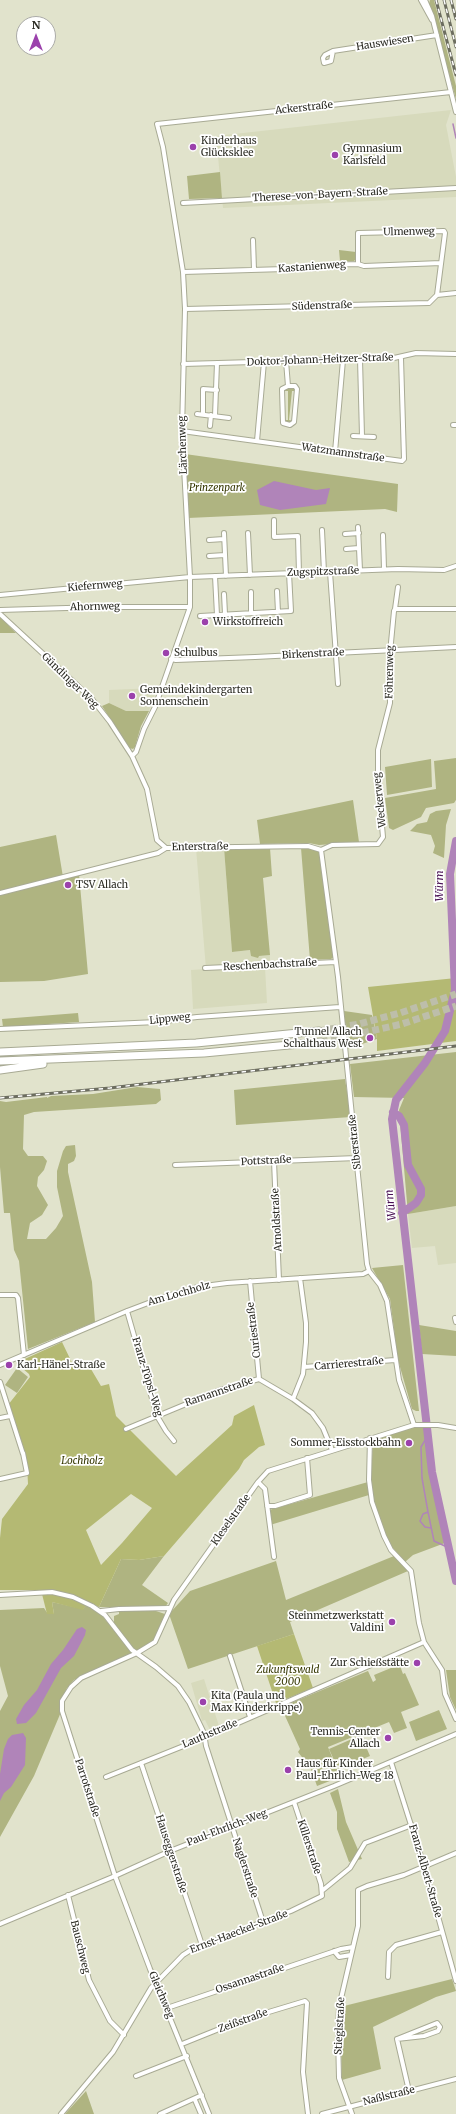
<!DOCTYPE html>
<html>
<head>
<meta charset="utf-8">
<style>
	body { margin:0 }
	#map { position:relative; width:456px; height:2114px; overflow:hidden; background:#e1e3cc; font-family:Merriweather,serif }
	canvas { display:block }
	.north { position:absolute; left:16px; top:16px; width:40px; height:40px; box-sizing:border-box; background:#fff; border:1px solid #aaaaa7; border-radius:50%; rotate:0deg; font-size:11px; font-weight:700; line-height:16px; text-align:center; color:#2b2b23 }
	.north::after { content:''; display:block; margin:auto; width:14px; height:18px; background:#9b41ac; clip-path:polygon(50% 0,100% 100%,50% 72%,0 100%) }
</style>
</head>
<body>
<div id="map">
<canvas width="456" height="2114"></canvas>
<div class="north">N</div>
</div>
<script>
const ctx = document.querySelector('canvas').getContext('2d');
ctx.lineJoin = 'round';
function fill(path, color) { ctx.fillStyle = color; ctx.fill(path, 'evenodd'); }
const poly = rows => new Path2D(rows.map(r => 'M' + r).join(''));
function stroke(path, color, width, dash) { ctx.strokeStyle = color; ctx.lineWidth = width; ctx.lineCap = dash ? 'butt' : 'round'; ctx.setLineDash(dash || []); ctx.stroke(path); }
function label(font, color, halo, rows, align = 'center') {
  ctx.font = font + ' Merriweather,serif'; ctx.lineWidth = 3.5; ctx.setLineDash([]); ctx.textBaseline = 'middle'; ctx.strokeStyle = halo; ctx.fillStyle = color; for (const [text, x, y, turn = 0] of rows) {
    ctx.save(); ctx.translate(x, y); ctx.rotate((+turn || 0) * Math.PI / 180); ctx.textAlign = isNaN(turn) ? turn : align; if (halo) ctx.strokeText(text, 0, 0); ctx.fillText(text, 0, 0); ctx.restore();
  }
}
fill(poly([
	[451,110,446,125,456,177,456,197,223,208,216,136],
	[157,688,149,711,126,711,109,703,109,690],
	[196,848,224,848,232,952,250,950,258,958,258,956,270,955,270,963,265,967,267,1003,193,1009,191,970,206,969],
	[456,1206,456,1263,438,1265,435,1246,412,1248,408,1214],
	[204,1679,219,1726,210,1730,205,1720,202,1721,191,1683]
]), '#d7dabc');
fill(poly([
	[430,0,434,0,456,86,456,99,429,4],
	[220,172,222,198,189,199,187,176],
	[339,250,356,252,356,259,354,261,340,261],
	[293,387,295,391,292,391,289,420,293,421,288,423,285,420,288,420,288,391,284,391,285,388],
	[185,454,398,484,397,512,385,509,188,518],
	[0,617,16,633,0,633],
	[109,703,126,711,149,711,141,726,135,747,133,749,129,748,102,706],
	[456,758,456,800,454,803,426,808,421,817,393,830,389,828,385,798,436,789,434,761],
	[431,759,432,787,387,795,385,767],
	[353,800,359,842,319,845,309,843,260,844,257,820],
	[451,809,446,825,444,858,433,853,435,846,431,835,410,831,417,824,427,822,430,814,436,811],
	[56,835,63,877,79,874,88,974,44,981,0,982,0,847],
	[310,847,319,852,321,857,334,957,331,959,310,960,301,848],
	[224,848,270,848,272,876,263,878,270,955,259,956,258,958,251,956,250,950,232,952],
	[344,1011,372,1015,377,1039,347,1049],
	[78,1013,79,1022,3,1027,2,1019],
	[456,1052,456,1206,408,1214,399,1110,404,1098,354,1097,350,1064],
	[345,1079,351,1117,236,1125,234,1090],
	[137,1087,160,1089,161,1100,156,1104,34,1112,24,1115,23,1149,28,1156,43,1156,47,1161,44,1170,38,1177,37,1186,48,1205,42,1215,30,1223,27,1239,46,1239,56,1228,63,1216,57,1187,57,1171,63,1151,66,1146,75,1145,76,1156,74,1161,68,1164,68,1172,92,1282,95,1322,28,1349,19,1261,14,1250,10,1213,4,1213,0,1167,0,1101,6,1102,47,1097,47,1098,51,1096,93,1094],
	[403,1265,419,1411,416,1411,412,1409,398,1360,390,1299,372,1268],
	[419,1325,456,1331,456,1356,422,1354],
	[17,1368,28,1377,17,1393,5,1385],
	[418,1426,427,1427,431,1473,445,1543,413,1555,405,1562,392,1547,386,1536,373,1499,371,1482,373,1439],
	[368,1482,369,1495,270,1525,269,1510],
	[164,1556,142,1585,168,1603,165,1607,99,1607,121,1559,139,1560],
	[394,1556,408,1571,290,1622,294,1634,188,1669,169,1614,190,1591,276,1561,286,1600],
	[52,1602,83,1609,86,1605,100,1613,124,1643,135,1653,85,1674,74,1680,67,1688,62,1699,61,1712,34,1776,0,1837,0,1711,8,1696,0,1666,0,1610,44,1608,48,1614,54,1614],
	[153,1610,165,1614,158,1634,150,1644,138,1652,125,1640,114,1623,114,1616,119,1614,119,1611],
	[403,1663,400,1666,403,1674,405,1673,419,1705,401,1712,407,1728,394,1733,389,1722,328,1747,340,1777,317,1786,311,1769,298,1752,300,1749,281,1707,368,1671,373,1682,376,1680,374,1675],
	[446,1670,456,1670,456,1710,450,1697],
	[439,1710,447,1729,416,1741,409,1722],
	[361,1735,370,1756,338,1769,329,1749],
	[338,1789,346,1822,362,1859,349,1862,337,1829,337,1812,330,1793],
	[452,1979,456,1991,436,1997,373,2027,381,2069,342,2080,340,2007],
	[86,2091,94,2114,65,2114,75,2103]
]), '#afb481');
fill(poly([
	[456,978,456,1041,377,1051,377,1039,368,987],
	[62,1342,74,1367,82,1363,88,1364,101,1386,109,1384,116,1416,176,1476,232,1425,234,1416,254,1405,265,1445,259,1447,244,1460,239,1469,164,1556,139,1560,121,1559,99,1607,88,1602,83,1610,52,1602,54,1614,47,1614,41,1590,0,1590,0,1538,2,1519,28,1484,27,1464,8,1405,30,1377,29,1374,16,1363],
	[131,1494,152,1508,122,1543,101,1565,86,1530],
	[294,1634,313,1688,276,1703,257,1646]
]), '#b4b973');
fill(poly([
	[274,481,316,490,330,488,326,504,280,510,260,505,257,490],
	[82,1627,86,1630,85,1635,74,1656,61,1668,36,1713,26,1723,17,1724,16,1719,24,1705,37,1690,51,1664,63,1650,77,1629],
	[23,1733,26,1738,25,1765,11,1787,4,1793,0,1801,0,1774,4,1749,8,1739,12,1735]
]), '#b084b9');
stroke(poly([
	[453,124,456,138],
	[427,1437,421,1447,422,1478,428,1512,434,1541,447,1547],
	[428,1512,423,1514,420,1521,425,1527,431,1528]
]), '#b084b9', 1.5);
stroke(poly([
	[456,841,450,874,455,990,445,1031,425,1063,396,1100,392,1119,432,1472,456,1581],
	[393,1112,399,1116,404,1125,408,1165,421,1189,421,1195,416,1203,402,1213]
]), '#b084b9', 8);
stroke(poly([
	[319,1031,359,1024,400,1013,456,994],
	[321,1042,402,1024,456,1006]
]), '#bdbeaa', 7, [7, 3.5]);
const minor = poly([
	[421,0,432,20],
	[425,0,432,16,456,112],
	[333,51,331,61,324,63,323,58,325,55,333,51,437,35],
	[183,203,456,188],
	[253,240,254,270],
	[358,264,358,233,444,231,445,233,437,295],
	[183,272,319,268,324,265,358,264,364,266,441,263],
	[185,309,429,303,437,295,456,293],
	[360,359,362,436],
	[286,361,288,386],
	[183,364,394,358,416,353,456,354],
	[288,386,295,386,297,389,294,422,290,425,283,423,282,389,288,386],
	[197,414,229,418],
	[203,414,203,389,217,390],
	[215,416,217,363],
	[453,425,456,425],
	[210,426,211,415],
	[182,431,402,461,404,459,401,358],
	[353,436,374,437],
	[257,441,264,362],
	[335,452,343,360],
	[274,520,274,537,298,536,299,573],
	[358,527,360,570],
	[322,530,324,572],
	[224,533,226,576],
	[248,533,250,575],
	[345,534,359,533],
	[383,535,384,569],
	[209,540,224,539],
	[346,549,359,548],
	[209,556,225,555],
	[330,572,338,684],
	[215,576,217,615],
	[277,591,278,612],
	[251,592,251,613],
	[224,594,225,614],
	[0,595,190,577,398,569,444,570,456,566],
	[395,609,398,587],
	[0,610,100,607,190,607],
	[0,614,92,699,110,722,132,756,147,789,157,840,166,848],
	[200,616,291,611,289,573],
	[171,659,176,660,255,657,456,647],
	[132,756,136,752,144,729,155,707,190,607,190,577,182,431,185,309,183,272,163,147,157,124,451,92],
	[321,850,338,977,367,1264,369,1271,380,1285,387,1301,399,1380,414,1425],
	[321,850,332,845,378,844,383,837,378,781,378,750,390,703,390,653,394,611,395,609,456,609],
	[0,893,158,853,166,848,308,846,321,850],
	[205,968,336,962],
	[0,1029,157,1022,197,1017,340,1007],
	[274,1161,279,1280],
	[175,1165,357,1158],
	[250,1281,259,1379],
	[0,1295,16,1295,18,1298,24,1355],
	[127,1311,157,1416,166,1431,174,1441],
	[455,1318,456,1322],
	[0,1365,127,1311,164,1297,197,1287,227,1283,363,1274,369,1271],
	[304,1367,395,1360],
	[0,1382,23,1454],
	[293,1399,303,1374,306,1342,306,1323,300,1278],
	[0,1418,10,1416],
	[126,1429,220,1390,259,1379,293,1399,312,1413,323,1428,332,1450],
	[370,1438,369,1480,372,1502,384,1536,391,1550,411,1571,419,1623,424,1642,442,1670,445,1694,456,1719],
	[0,1479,27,1473,23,1453],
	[258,1482,265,1489,274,1557],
	[267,1506,275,1506,310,1495,307,1458],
	[0,1595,52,1592,73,1597,92,1606,105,1615,132,1650,156,1667,178,1686,189,1702,204,1733,206,1746,263,1922],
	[101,1611,119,1609,169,1608],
	[230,1656,250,1717],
	[391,1762,424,1866,456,1981],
	[141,1763,202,1945],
	[106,1777,206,1737,424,1642],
	[323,1890,350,1868,365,1843,412,1825],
	[68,1895,89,1980,110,2021,124,2035],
	[0,1924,115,1876,170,1851,334,1786,456,1734],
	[334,1951,339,1957,351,1955],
	[388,1977,389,1952,396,1945,442,1932],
	[167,2008,341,1949,353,1947],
	[397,2039,437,2023,440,2027,438,2031,424,2036,397,2039,409,2091],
	[182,2044,239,2021,305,2001,307,2003,303,2072,308,2114],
	[136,2076,187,2056],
	[195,2100,201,2114],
	[61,2114,113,2052,151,1988,183,1955,194,1948,291,1911,322,1896,321,1884,294,1802],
	[160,2114,202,2095],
	[209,2114,150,1969,115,1876,62,1711,62,1701,71,1687,81,1678,137,1653,155,1642,174,1600,258,1482,268,1471,414,1425,438,1425,456,1428],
	[322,2114,456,2079],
	[352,2114,339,2078,338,2036,339,2007,358,1926,358,1890,367,1886,404,1875,456,1853]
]);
const motorway = poly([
	[0,1052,196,1043,319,1031],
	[0,1061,204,1053,321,1042],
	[0,1070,43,1064]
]);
stroke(minor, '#a8aa94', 6);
stroke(motorway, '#a8aa94', 9);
stroke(minor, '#fff', 4);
stroke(motorway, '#fff', 7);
const rail = poly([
	[436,0,456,75],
	[444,0,456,47],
	[451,0,456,19],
	[0,1098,110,1088,456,1046]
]);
stroke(rail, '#6c6d5f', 3);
stroke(rail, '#fff', 1.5, [4.5]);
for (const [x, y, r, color] of [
	[193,147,4,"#9b41ac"],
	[335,155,4,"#9b41ac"],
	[205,622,4,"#9b41ac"],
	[166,653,4,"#9b41ac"],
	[132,696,4,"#9b41ac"],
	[68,885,4,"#9b41ac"],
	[370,1038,4,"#9b41ac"],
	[9,1365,4,"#9b41ac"],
	[409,1443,4,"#9b41ac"],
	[392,1622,4,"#9b41ac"],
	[417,1663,4,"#9b41ac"],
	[203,1702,4,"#9b41ac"],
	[388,1738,4,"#9b41ac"],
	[288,1770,4,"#9b41ac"]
]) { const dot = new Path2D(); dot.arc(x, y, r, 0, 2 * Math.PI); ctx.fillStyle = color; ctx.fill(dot); stroke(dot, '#fff', 1.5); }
label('10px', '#2b2b23', '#fff', [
	["Hauswiesen",385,43,-9],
	["Ackerstraße",304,108,-6],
	["Therese-von-Bayern-Straße",320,195,-3],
	["Ulmenweg",409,232,-1],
	["Kastanienweg",312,267,-4],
	["Südenstraße",322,306,-2],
	["Doktor-Johann-Heitzer-Straße",320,360,-2],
	["Lärchenweg",183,445,-92],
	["Watzmannstraße",343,453,8],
	["Zugspitzstraße",323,572,-2],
	["Kiefernweg",95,586,-5],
	["Ahornweg",95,607,-1],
	["Birkenstraße",313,654,-3],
	["Föhrenweg",390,672,-89],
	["Gündinger Weg",70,681,44],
	["Weckerweg",380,800,-96],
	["Enterstraße",200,847,-1],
	["Reschenbachstraße",270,965,-3],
	["Lippweg",170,1019,-6],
	["Siberstraße",355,1142,-96],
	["Pottstraße",266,1161,-3],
	["Arnoldstraße",277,1220,-93],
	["Am Lochholz",179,1294,-16],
	["Curiestraße",254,1330,-97],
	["Carrierestraße",349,1364,-5],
	["Franz-Töpsl-Weg",147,1377,73],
	["Ramannstraße",219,1392,-19],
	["Kleselstraße",231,1520,-55],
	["Lauthstraße",210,1734,-23],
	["Parrotstraße",87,1788,72],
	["Paul-Ehrlich-Weg",227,1828,-21],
	["Killerstraße",309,1847,72],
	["Hauseggerstraße",171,1854,72],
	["Naglerstraße",245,1868,72],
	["Franz-Albert-Straße",425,1871,74],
	["Ernst-Haeckel-Straße",239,1932,-21],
	["Bauschweg",80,1947,76],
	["Ossannastraße",250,1979,-19],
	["Gleichweg",161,1995,67],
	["Zeißstraße",243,2021,-20],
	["Stieglstraße",340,2026,-87],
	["Naßlstraße",389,2096,-14]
]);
label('10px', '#2b2b23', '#fff', [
	["Kinderhaus",201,141],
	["Glücksklee",201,153],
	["Gymnasium",343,149],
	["Karlsfeld",343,161],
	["Wirkstoffreich",213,622],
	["Schulbus",174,653],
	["Gemeindekindergarten",140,690],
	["Sonnenschein",140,702],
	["TSV Allach",76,885],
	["Tunnel Allach",362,1032,"right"],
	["Schalthaus West",362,1044,"right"],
	["Karl-Hänel-Straße",17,1365],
	["Sommer-Eisstockbahn",401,1443,"right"],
	["Steinmetzwerkstatt",384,1616,"right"],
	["Valdini",384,1628,"right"],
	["Zur Schießstätte",409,1663,"right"],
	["Kita (Paula und",211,1696],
	["Max Kinderkrippe)",211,1708],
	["Tennis-Center",380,1732,"right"],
	["Allach",380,1744,"right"],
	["Haus für Kinder",296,1764],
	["Paul-Ehrlich-Weg 18",296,1776]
], 'left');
label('italic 10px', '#353700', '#fff', [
	["Prinzenpark",217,488],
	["Lochholz",82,1461],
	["Zukunftswald",288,1670],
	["2000",288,1682]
]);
label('italic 11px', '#470f52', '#fff', [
	["Würm",440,886,-90],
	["Würm",391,1205,-96]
]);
</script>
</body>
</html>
